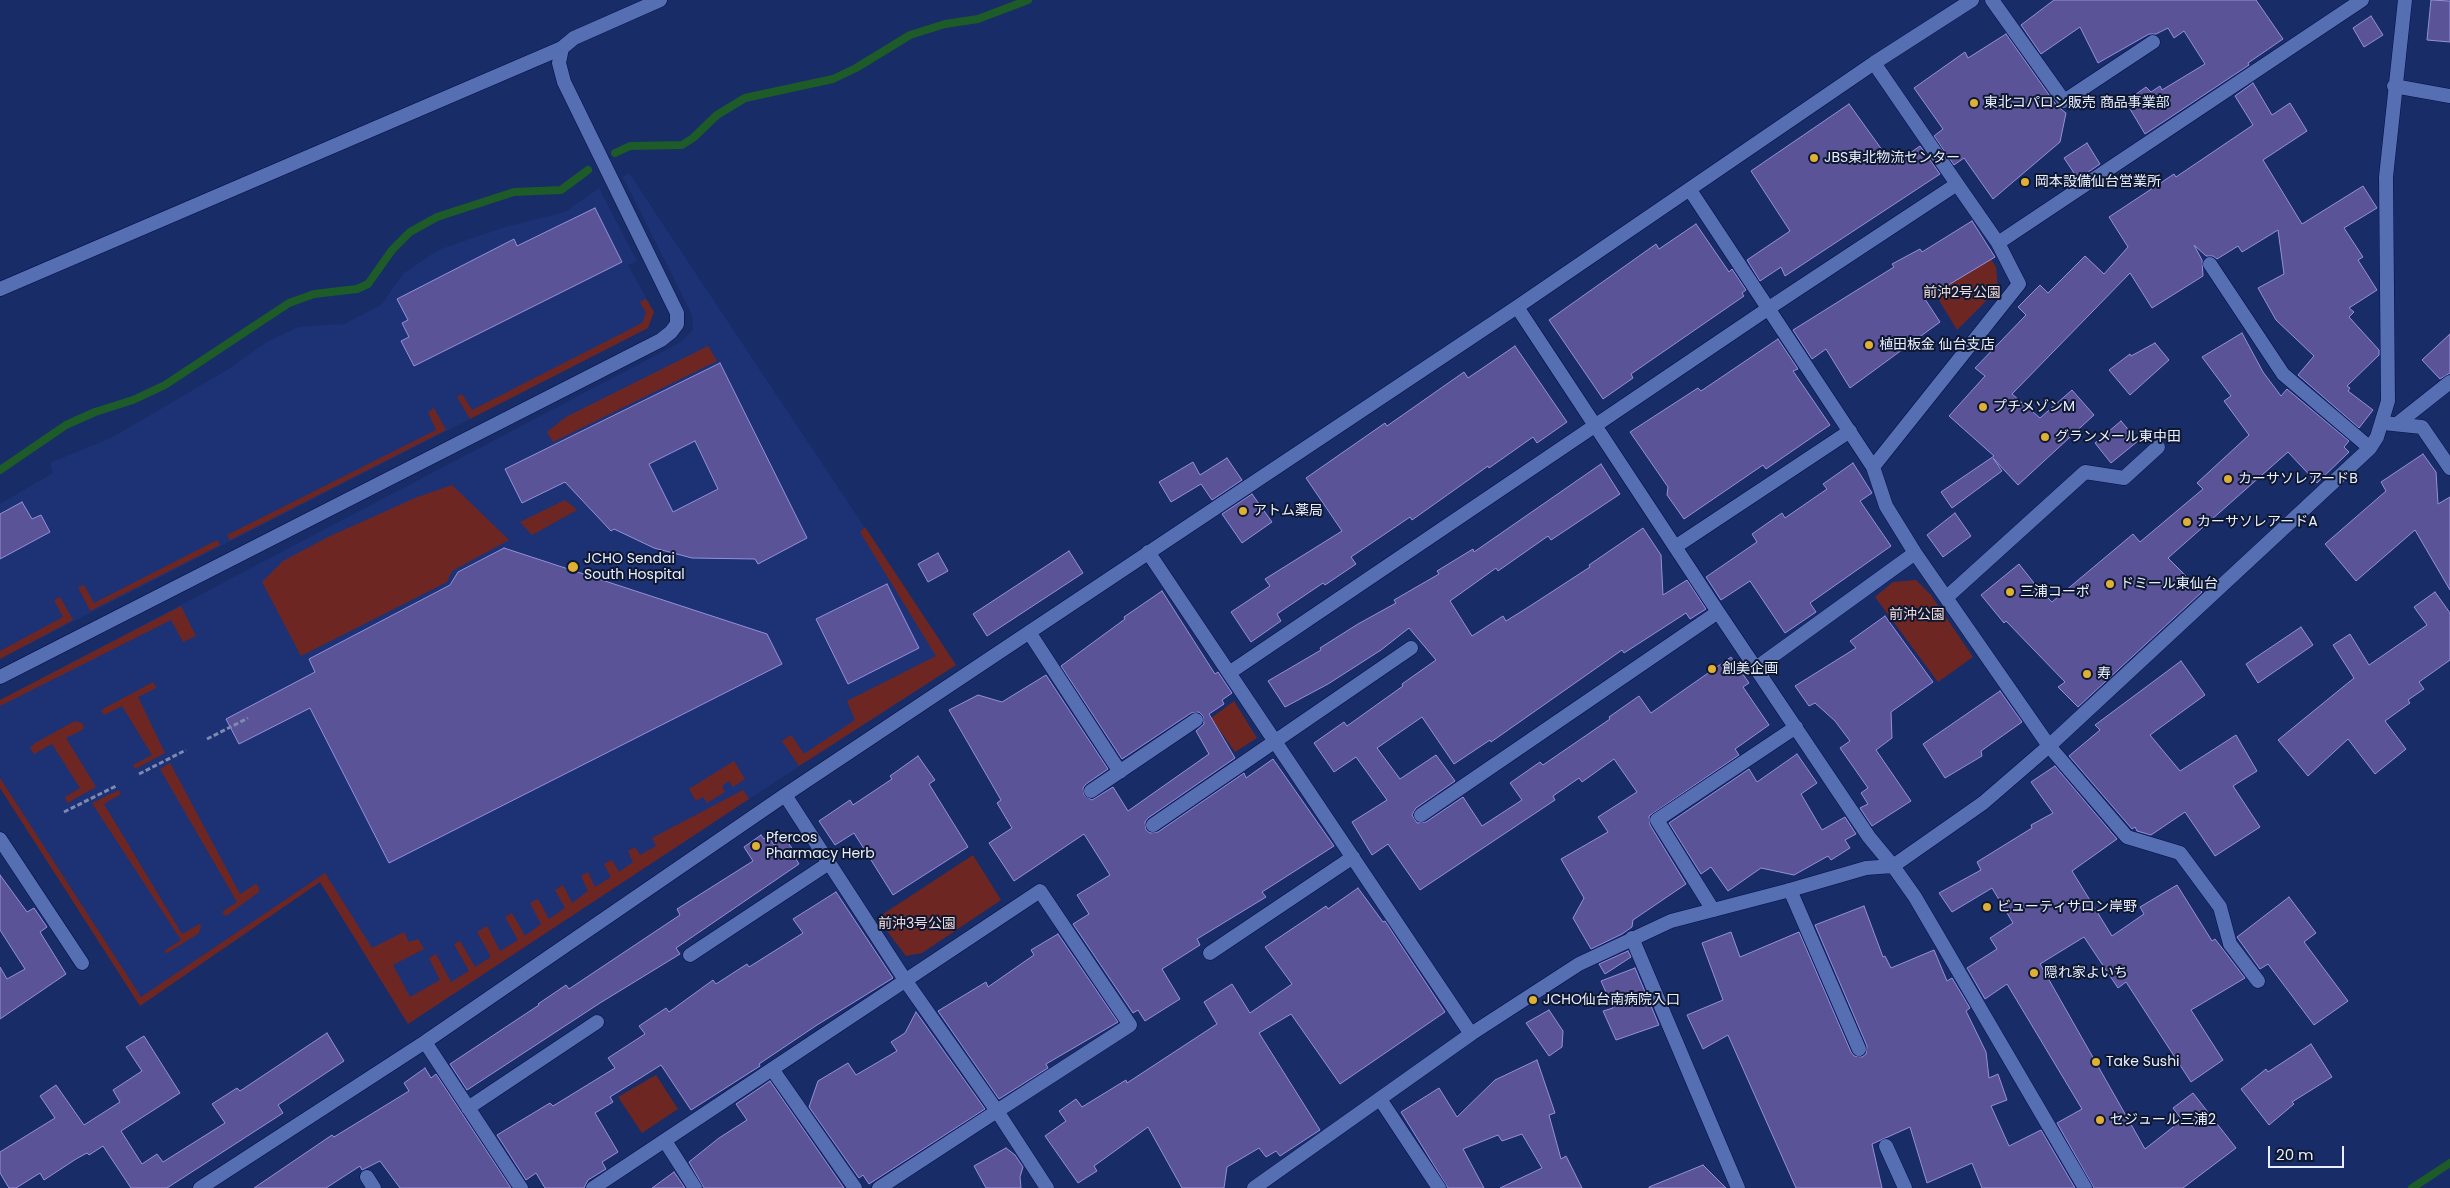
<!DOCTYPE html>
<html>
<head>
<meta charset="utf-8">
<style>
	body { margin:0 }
	#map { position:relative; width:2450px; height:1188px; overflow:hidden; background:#182c67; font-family:Poppins,sans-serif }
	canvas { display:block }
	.scale { position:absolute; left:2268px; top:1146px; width:76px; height:22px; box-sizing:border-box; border:2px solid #e9effe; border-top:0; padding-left:6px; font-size:15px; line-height:18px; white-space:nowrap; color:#e9effe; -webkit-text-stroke:4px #0e1832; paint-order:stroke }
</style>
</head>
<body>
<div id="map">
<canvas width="2450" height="1188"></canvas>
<div class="scale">20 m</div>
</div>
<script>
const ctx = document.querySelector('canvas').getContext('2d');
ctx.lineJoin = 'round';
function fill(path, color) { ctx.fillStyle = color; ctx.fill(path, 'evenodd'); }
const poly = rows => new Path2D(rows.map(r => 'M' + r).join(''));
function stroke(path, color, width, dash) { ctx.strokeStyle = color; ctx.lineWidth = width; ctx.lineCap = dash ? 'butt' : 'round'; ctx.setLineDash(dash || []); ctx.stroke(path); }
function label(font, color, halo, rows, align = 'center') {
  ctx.font = font + ' Poppins,"Noto Sans JP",sans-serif'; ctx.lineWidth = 4; ctx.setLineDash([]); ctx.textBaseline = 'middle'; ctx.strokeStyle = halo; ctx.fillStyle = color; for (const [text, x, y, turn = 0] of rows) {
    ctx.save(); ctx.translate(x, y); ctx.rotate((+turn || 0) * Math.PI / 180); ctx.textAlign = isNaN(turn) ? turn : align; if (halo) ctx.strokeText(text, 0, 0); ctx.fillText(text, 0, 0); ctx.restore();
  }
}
fill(poly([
	[629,173,956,665,749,799,408,1024,320,882,140,1006,0,788,0,700,681,342,693,330,692,315,623,177],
	[599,188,637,261,628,265,654,312,648,328,0,659,0,504,53,473,50,463,111,438,227,370,265,343,298,327,344,324,381,305,404,273,438,250,505,227,565,212]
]), '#1d3275');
fill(poly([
	[1985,249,1996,267,1998,289,1957,330,1931,287],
	[646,299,654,312,648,328,470,419,457,397,462,394,472,410,642,323,646,313,640,302],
	[708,346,717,361,553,442,547,432,566,417],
	[434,408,446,430,230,540,227,535,436,430,428,412],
	[452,485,509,540,452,571,447,582,301,656,262,582,283,561,328,537,415,498],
	[565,500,577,510,532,535,520,522],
	[865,527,956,665,799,766,782,741,791,735,804,754,855,720,847,701,936,656,860,532],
	[217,540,220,545,90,611,78,587,84,585,94,603],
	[1916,580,1931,595,1973,657,1938,682,1875,597,1893,582],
	[60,597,73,620,0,659,0,651,63,617,54,600],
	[181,606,196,636,183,642,171,620,0,706,0,700],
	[153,682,156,688,138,697,165,753,135,769,133,765,152,755,122,706,104,715,101,710],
	[1234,701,1257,738,1235,752,1211,718],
	[75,721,82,723,84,729,66,738,96,787,67,803,65,797,80,788,52,744,34,754,30,748,35,743],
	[734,761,745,779,733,787,729,781,722,786,725,792,707,803,703,797,696,801,689,789],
	[170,763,240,894,256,884,259,888,259,892,226,916,222,912,237,902,160,769],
	[0,778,141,997,325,873,372,948,404,932,409,942,418,939,424,949,393,965,410,997,440,980,429,958,436,954,451,982,469,971,454,944,460,941,475,967,491,957,477,932,487,926,500,951,518,940,505,917,512,913,525,936,541,924,530,903,538,899,549,919,565,908,555,890,563,885,572,903,588,891,581,876,588,872,595,887,611,877,604,864,612,860,619,872,633,862,628,851,635,847,640,855,656,846,652,838,743,790,749,799,408,1024,320,882,140,1006,0,788],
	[119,790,121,794,104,804,182,934,200,924,201,927,198,934,167,953,164,951,181,940,92,803],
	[973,855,1001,900,922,953,906,956,877,918],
	[656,1075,678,1109,642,1133,618,1097]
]), '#6e2622');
stroke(poly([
	[615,153,630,146,682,145,693,138,717,115,745,98,833,79,856,68,910,35,945,24,978,19,1028,0],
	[0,470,66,425,95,412,133,400,165,385,289,303,314,294,357,289,368,284,392,250,410,232,437,217,514,192,561,190,588,170],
	[2412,1188,2450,1163]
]), '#1d5b28', 8);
const building = poly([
	[2054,0,2256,0,2283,39,2248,63,2249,65,2145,134,2130,109,2134,107,2129,99,2146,87,2151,92,2160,86,2162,90,2205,64,2184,31,2174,38,2168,28,2156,34,2149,34,2098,63,2080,27,2041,54,2021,25,2054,0],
	[2431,0,2450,1,2450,42,2427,40,2431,0],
	[2371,16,2383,35,2364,47,2353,28,2371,16],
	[2006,34,2057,106,2066,113,2060,142,1993,199,1964,158,1954,165,1934,136,1943,129,1914,88,1965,52,1968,58,2006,34],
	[2253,83,2272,115,2290,103,2307,131,2263,160,2302,224,2363,186,2377,208,2344,228,2363,257,2358,260,2377,290,2349,308,2354,312,2349,317,2379,350,2379,355,2347,386,2350,388,2348,391,2373,410,2359,428,2298,375,2314,356,2276,320,2258,288,2284,274,2278,230,2242,252,2238,246,2217,259,2213,256,2206,256,2194,245,2202,260,2203,276,2152,308,2130,273,2012,394,2040,418,2072,390,2094,415,2018,485,1993,458,2002,471,1952,508,1941,492,1994,456,1949,416,1985,376,1975,368,2026,315,2018,307,2040,285,2048,293,2085,256,2104,274,2128,247,2109,217,2174,174,2176,177,2253,125,2235,96,2253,83],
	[1849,104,1893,165,1920,146,1940,174,1785,276,1781,267,1760,281,1747,260,1790,231,1751,171,1849,104],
	[2087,143,2100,164,2078,179,2064,158,2087,143],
	[595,208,622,262,414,366,401,341,409,337,402,323,408,320,397,299,514,239,517,246,595,208],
	[1972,221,1995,257,1925,299,1940,322,1850,388,1826,349,1812,359,1793,330,1894,267,1892,264,1920,249,1922,252,1972,221],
	[1696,224,1729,272,1732,269,1746,290,1742,293,1744,296,1631,374,1633,378,1603,399,1549,320,1656,244,1659,249,1696,224],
	[2242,333,2263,372,2281,396,2287,389,2349,441,2344,447,2349,452,2317,483,2288,452,2168,558,2202,592,2078,707,2058,687,2065,682,2006,621,2004,623,1981,595,2019,564,2045,597,2046,596,2052,602,2133,534,2140,542,2203,489,2197,483,2249,435,2224,401,2231,396,2202,357,2242,333],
	[2450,334,2450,373,2440,379,2422,360,2450,334],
	[1778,339,1798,369,1793,371,1830,425,1766,469,1763,465,1684,519,1667,495,1668,487,1630,432,1698,388,1701,391,1778,339],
	[2155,343,2169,360,2130,395,2109,370,2130,354,2131,356,2155,343],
	[1515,346,1567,422,1537,443,1533,437,1489,468,1488,466,1412,520,1410,517,1351,557,1356,564,1325,585,1323,583,1277,614,1281,621,1251,642,1231,612,1270,586,1265,579,1342,531,1306,478,1385,423,1387,426,1464,372,1468,378,1515,346],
	[720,363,807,538,758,564,755,559,692,558,654,548,614,529,611,531,565,482,522,503,505,469,720,363],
	[695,441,718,489,673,512,649,464,695,441],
	[2121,421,2138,441,2111,463,2095,443,2121,421],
	[2423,454,2436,472,2438,504,2450,497,2450,590,2415,530,2356,581,2325,544,2386,491,2381,482,2423,454],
	[1227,458,1242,480,1212,500,1201,484,1171,502,1159,482,1193,462,1200,475,1227,458],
	[1853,463,1872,493,1860,501,1891,546,1810,603,1816,612,1785,633,1750,581,1721,600,1706,577,1757,542,1752,534,1782,513,1785,518,1827,489,1823,484,1853,463],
	[1601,464,1620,494,1551,540,1548,536,1498,571,1496,568,1450,601,1472,636,1503,616,1506,621,1527,608,1590,567,1589,565,1643,528,1661,555,1663,595,1687,580,1706,609,1690,619,1686,613,1624,653,1622,650,1491,742,1490,740,1454,764,1422,717,1377,748,1400,779,1436,755,1455,781,1416,808,1412,815,1417,823,1426,822,1463,797,1482,826,1522,800,1510,783,1540,762,1543,765,1610,719,1609,717,1639,696,1651,713,1731,657,1749,683,1743,687,1769,725,1735,749,1739,755,1649,816,1650,825,1686,884,1633,920,1632,927,1622,934,1591,949,1573,918,1584,898,1561,859,1608,832,1598,817,1637,792,1614,759,1582,782,1579,778,1553,796,1555,800,1420,890,1388,844,1372,855,1352,822,1387,800,1356,757,1334,772,1314,743,1344,722,1347,726,1403,686,1402,684,1436,660,1409,628,1381,650,1328,684,1285,707,1268,681,1321,650,1320,648,1358,624,1396,603,1394,600,1439,574,1437,571,1473,549,1474,552,1601,464],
	[1252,494,1272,522,1242,543,1222,514,1252,494],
	[22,502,32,519,41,515,50,532,0,559,0,514,22,502],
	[1955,513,1971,536,1943,557,1927,535,1955,513],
	[504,548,767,634,782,664,389,863,310,708,239,744,226,719,315,672,309,659,450,585,458,572,504,548],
	[1069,551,1083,573,987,636,973,614,1069,551],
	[938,553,948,571,928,582,918,564,938,553],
	[887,584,919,648,848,684,816,619,887,584],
	[1162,591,1215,674,1218,672,1232,693,1222,700,1224,704,1209,714,1235,758,1148,818,1145,822,1146,830,1150,833,1158,832,1244,773,1246,778,1273,759,1334,846,1262,892,1266,897,1197,939,1200,945,1162,969,1180,999,1145,1021,1138,1010,1133,1013,1073,924,1089,914,1077,895,1110,875,1084,834,1014,881,989,843,1012,828,997,803,1001,800,949,710,978,695,1002,702,1046,675,1108,769,1086,784,1083,788,1084,795,1092,800,1113,787,1128,811,1209,754,1196,731,1204,724,1203,716,1199,712,1191,713,1122,759,1061,666,1125,619,1124,617,1162,591],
	[2435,592,2450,613,2450,660,2419,682,2424,689,2408,700,2410,703,2385,721,2406,749,2375,774,2348,739,2308,776,2278,740,2354,678,2333,645,2350,634,2369,665,2427,625,2414,607,2435,592],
	[1885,616,1933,682,1891,712,1892,738,1876,750,1911,801,1872,826,1860,808,1868,804,1861,793,1868,788,1840,748,1850,741,1835,721,1815,703,1809,706,1795,686,1856,648,1850,641,1885,616],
	[2301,627,2313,645,2258,683,2246,664,2301,627],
	[2181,661,2205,695,2150,735,2180,771,2236,735,2257,771,2233,786,2260,827,2215,856,2185,812,2151,835,2137,831,2135,827,2132,829,2069,756,2100,730,2095,725,2181,661],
	[2000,691,2022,722,1981,751,1982,756,1945,778,1923,744,2000,691],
	[1797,754,1817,783,1801,794,1822,830,1845,817,1856,834,1845,840,1850,848,1831,860,1828,856,1794,875,1761,868,1728,891,1711,867,1701,874,1669,823,1749,769,1757,782,1797,754],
	[918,756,935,780,929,784,968,847,893,895,854,833,835,845,819,821,850,800,853,805,892,779,890,776,918,756],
	[2055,766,2117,839,2072,871,2112,936,2144,914,2140,907,2177,885,2212,941,2215,939,2245,978,2191,1010,2223,1060,2191,1082,2126,982,2118,988,2084,937,2040,964,2145,1149,2182,1120,2173,1108,2193,1093,2236,1148,2183,1188,2094,1188,2057,1123,2082,1109,2007,984,1985,999,1967,968,1997,949,1990,938,2013,923,1992,888,1952,912,1939,893,1981,870,1977,862,2032,828,2031,825,2053,813,2031,782,2055,766],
	[761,835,764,839,768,836,774,845,785,838,798,857,796,859,799,864,676,948,680,954,600,1003,467,1090,450,1064,539,1005,538,1004,566,985,569,989,680,915,677,909,753,861,744,847,761,835],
	[0,875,27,912,34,908,47,927,40,932,66,974,0,1019,0,967,7,979,25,969,0,930,0,875],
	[1358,888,1383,922,1385,921,1445,1012,1340,1084,1291,1014,1259,1033,1320,1130,1280,1156,1276,1151,1266,1157,1259,1148,1227,1167,1224,1188,1182,1188,1148,1127,1094,1166,1097,1171,1078,1183,1045,1136,1066,1121,1059,1111,1076,1099,1082,1107,1126,1080,1127,1083,1217,1024,1204,1002,1232,984,1250,1013,1292,984,1265,947,1326,906,1328,909,1358,888],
	[836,892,893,978,817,1025,759,1064,760,1066,691,1110,661,1065,610,1097,613,1102,595,1113,618,1152,602,1162,606,1169,588,1180,584,1188,545,1188,536,1173,526,1180,497,1135,550,1103,553,1106,615,1068,608,1058,645,1034,639,1026,666,1008,669,1012,713,980,716,984,747,964,749,967,803,933,793,919,836,892],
	[2289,897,2316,933,2304,942,2348,1001,2314,1025,2268,964,2260,969,2237,937,2289,897],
	[1864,906,1883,957,1885,956,1891,968,1934,950,1947,981,1952,978,1970,1008,1966,1011,1986,1052,1989,1078,1998,1074,2007,1100,1991,1106,2009,1146,2041,1130,2075,1188,1982,1188,1972,1163,1927,1183,1910,1127,1872,1144,1882,1188,1796,1188,1728,1035,1703,1049,1687,1015,1723,1000,1702,943,1731,932,1740,957,1799,932,1851,1052,1854,1056,1862,1057,1866,1054,1867,1046,1815,925,1864,906],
	[1058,934,1118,1022,1046,1064,1048,1068,999,1099,938,1011,986,982,988,987,1034,955,1031,950,1058,934],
	[1628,951,1631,957,1605,974,1599,964,1628,951],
	[1635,968,1659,1025,1616,1040,1603,1011,1613,1008,1601,981,1635,968],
	[1549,1010,1563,1031,1562,1047,1549,1056,1526,1023,1549,1010],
	[916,1012,985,1109,869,1184,863,1175,859,1178,809,1107,818,1081,848,1063,856,1075,897,1051,891,1042,905,1033,916,1012],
	[327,1033,344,1061,278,1105,283,1113,167,1188,131,1188,103,1146,89,1155,87,1153,76,1159,44,1180,40,1173,16,1188,9,1188,0,1173,0,1152,55,1118,40,1096,56,1085,84,1125,120,1102,113,1090,142,1071,126,1047,144,1036,180,1093,121,1131,142,1164,157,1154,163,1162,225,1123,212,1104,237,1088,240,1091,327,1033],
	[2311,1044,2332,1077,2292,1102,2294,1104,2269,1125,2241,1089,2266,1069,2268,1072,2311,1044],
	[1537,1060,1555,1113,1549,1115,1561,1159,1566,1156,1582,1188,1500,1188,1542,1168,1522,1134,1502,1141,1498,1135,1463,1149,1484,1188,1448,1188,1401,1112,1439,1088,1457,1117,1495,1080,1537,1060],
	[425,1068,431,1078,436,1074,511,1188,400,1188,380,1161,362,1170,360,1166,326,1188,254,1188,332,1135,334,1137,409,1091,404,1083,425,1068],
	[770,1081,844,1188,704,1188,689,1162,719,1138,747,1120,736,1104,770,1081],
	[1006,1148,1015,1155,1023,1167,1020,1177,1021,1188,986,1188,974,1166,1006,1148],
	[1703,1165,1726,1188,1649,1188,1649,1187,1703,1165],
	[674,1172,685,1188,652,1188,674,1172]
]);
fill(building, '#5b5398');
stroke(building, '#9590da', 1);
const minor = poly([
	[1992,0,2064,101,2153,42],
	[2394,86,2450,96],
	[1690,190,1873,467,1886,506,1915,553,2049,746,2127,837,2180,853,2220,907,2230,944,2258,981],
	[1998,243,2362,0],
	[2210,264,2283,374,2370,448],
	[0,289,562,48],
	[1517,307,1718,612,1869,837,1893,866,1983,803,2049,746,2370,448,2377,437,2388,401,2386,177,2405,0],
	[2383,423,2422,427,2450,468],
	[2397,424,2450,382],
	[1873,467,2019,284,1998,243,1957,184],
	[1675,547,1850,431],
	[1148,552,1471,1034],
	[1947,597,2085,472,2124,478,2158,447],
	[1029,632,1120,772],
	[1756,668,1915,553],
	[1229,673,1769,308,1957,184,1874,63],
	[1091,791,1196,720],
	[785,795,905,980,997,1111,879,1188],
	[1421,815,1718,612],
	[1153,825,1411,648],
	[0,839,82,963],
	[1790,890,1859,1049],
	[1713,910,1657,820,1796,727],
	[1632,938,1738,1188],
	[1210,953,1353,857],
	[690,955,829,863],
	[425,1042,521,1188],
	[772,1069,855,1188],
	[1380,1099,1439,1188],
	[468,1108,597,1022],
	[665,1141,695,1188],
	[1886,1146,1905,1188],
	[367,1177,374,1188],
	[200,1188,425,1042,785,795,1517,307,1874,63,1972,0],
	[593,1188,1040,891,1130,1025,997,1111,1047,1188]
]);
const tertiary = poly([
	[0,677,661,340,671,332,677,324,677,313,564,82,559,63,562,48,574,38,660,0],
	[1254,1188,1471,1034,1579,964,1671,921,1790,890,1866,868,1893,866,1915,897,2085,1188]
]);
stroke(minor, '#050f4a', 15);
stroke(tertiary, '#050f4a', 15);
stroke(poly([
	[207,739,248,718],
	[139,774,186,750],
	[64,812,116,786]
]), '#7d8ab0', 3, [5, 2.5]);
stroke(minor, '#556fb2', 14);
stroke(tertiary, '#556fb2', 14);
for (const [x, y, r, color] of [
	[1974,103,5,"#dfb034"],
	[1814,158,5,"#dfb034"],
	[2025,182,5,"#dfb034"],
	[1869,345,5,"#dfb034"],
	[1983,407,5,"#dfb034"],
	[2045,437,5,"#dfb034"],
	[2228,479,5,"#dfb034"],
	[1243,511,5,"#dfb034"],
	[2187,522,5,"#dfb034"],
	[573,567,6,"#dfb034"],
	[2110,584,5,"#dfb034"],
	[2010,592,5,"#dfb034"],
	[1712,669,5,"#dfb034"],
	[2087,674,5,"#dfb034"],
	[756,846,5,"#dfb034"],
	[1987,907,5,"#dfb034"],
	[2034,973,5,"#dfb034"],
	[1533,1000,5,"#dfb034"],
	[2096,1062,5,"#dfb034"],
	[2100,1120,5,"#dfb034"]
]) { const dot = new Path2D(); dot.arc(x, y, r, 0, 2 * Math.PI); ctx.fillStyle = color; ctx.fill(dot); stroke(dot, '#0e1832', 2); }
label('14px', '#e9effe', '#0e1832', [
	["東北コパロン販売 商品事業部",1984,103],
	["JBS東北物流センター",1824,158],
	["岡本設備仙台営業所",2035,182],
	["植田板金 仙台支店",1879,345],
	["プチメゾンM",1993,407],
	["グランメール東中田",2055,437],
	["カーサソレアードB",2238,479],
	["アトム薬局",1253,511],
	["カーサソレアードA",2197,522],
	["JCHO Sendai",584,559],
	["South Hospital",584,575],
	["ドミール東仙台",2120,584],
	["三浦コーポ",2020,592],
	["創美企画",1722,669],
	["寿",2097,674],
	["Pfercos",766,838],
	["Pharmacy Herb",766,854],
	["ビューティサロン岸野",1997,907],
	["隠れ家よいち",2044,973],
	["JCHO仙台南病院入口",1543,1000],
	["Take Sushi",2106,1062],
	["セジュール三浦2",2110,1120]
], 'left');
label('14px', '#f2dbd8', '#0e1832', [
	["前沖2号公園",1962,293],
	["前沖公園",1917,615],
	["前沖3号公園",917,924]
]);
</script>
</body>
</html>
